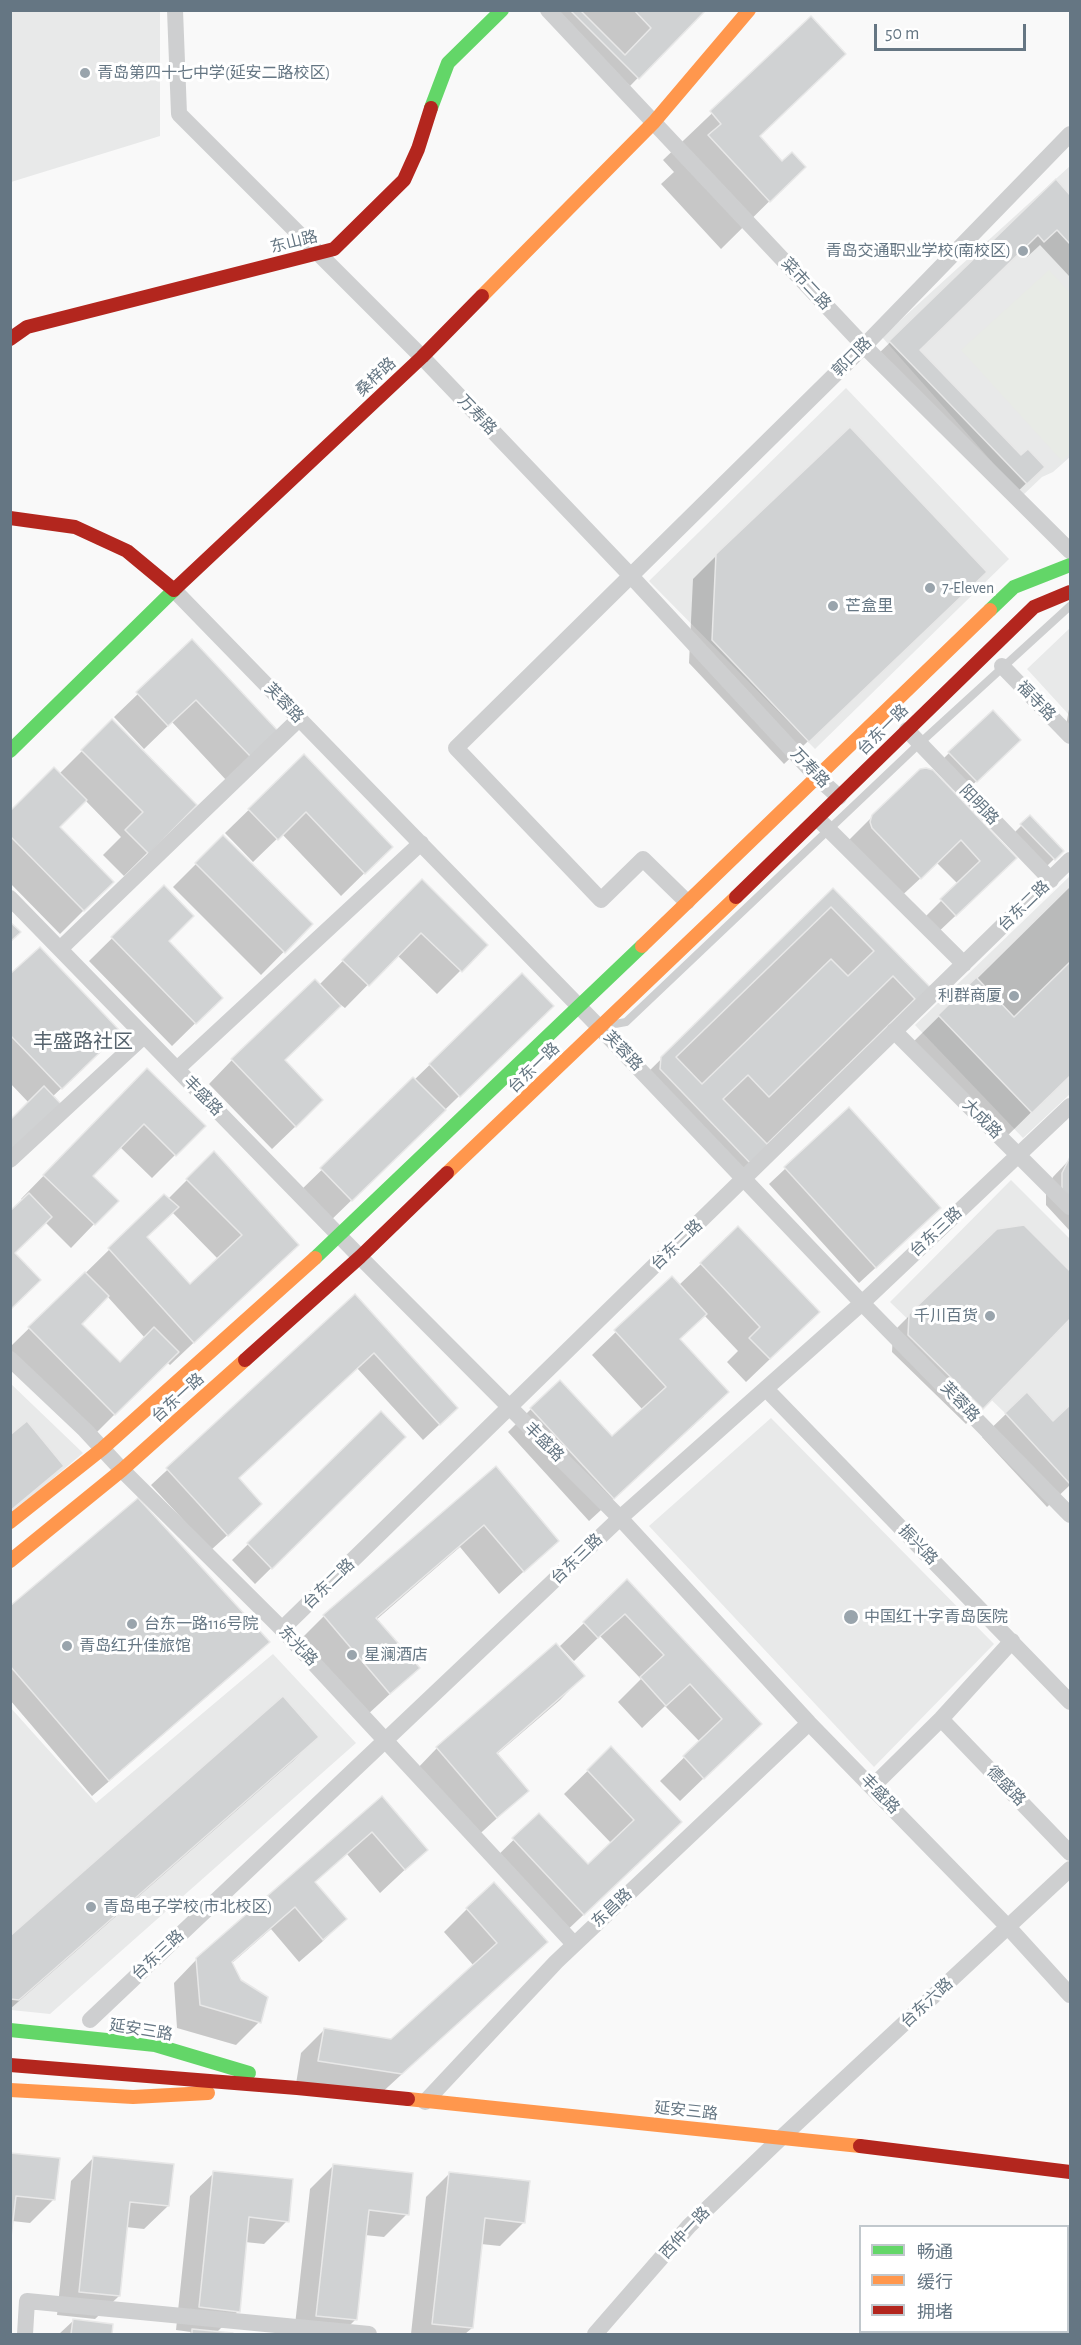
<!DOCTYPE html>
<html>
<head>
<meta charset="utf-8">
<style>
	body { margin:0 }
	#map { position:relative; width:1081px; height:2345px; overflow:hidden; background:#f9f9f9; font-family:"Alegreya Sans","Noto Sans SC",sans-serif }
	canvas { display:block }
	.frame { position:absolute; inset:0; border:12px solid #657683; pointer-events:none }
	.legend { position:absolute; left:859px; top:2225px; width:210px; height:108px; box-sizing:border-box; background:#fff; border:2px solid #c1c8cd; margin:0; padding:8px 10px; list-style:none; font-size:18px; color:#657683 }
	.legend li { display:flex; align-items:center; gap:12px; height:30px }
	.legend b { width:30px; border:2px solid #c1c8cd }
	.scale { position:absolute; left:874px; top:24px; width:152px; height:27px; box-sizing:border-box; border:3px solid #657683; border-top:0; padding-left:8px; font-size:18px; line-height:21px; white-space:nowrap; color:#657683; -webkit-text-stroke:4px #fff; paint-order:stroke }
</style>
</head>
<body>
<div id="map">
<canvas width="1081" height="2345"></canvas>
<div class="frame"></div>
<ul class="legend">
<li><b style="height:8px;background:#63d668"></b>畅通</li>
<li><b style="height:8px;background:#ff974d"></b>缓行</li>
<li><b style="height:8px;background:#b3261e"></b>拥堵</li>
</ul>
<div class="scale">50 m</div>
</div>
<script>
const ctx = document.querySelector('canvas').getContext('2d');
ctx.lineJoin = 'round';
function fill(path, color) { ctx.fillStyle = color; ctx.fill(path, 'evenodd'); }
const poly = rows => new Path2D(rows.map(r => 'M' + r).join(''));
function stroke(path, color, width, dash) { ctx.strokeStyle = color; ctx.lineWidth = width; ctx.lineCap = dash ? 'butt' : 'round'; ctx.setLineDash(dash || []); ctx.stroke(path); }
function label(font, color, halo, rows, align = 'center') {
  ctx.font = font + ' "Alegreya Sans","Noto Sans SC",sans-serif'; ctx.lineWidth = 6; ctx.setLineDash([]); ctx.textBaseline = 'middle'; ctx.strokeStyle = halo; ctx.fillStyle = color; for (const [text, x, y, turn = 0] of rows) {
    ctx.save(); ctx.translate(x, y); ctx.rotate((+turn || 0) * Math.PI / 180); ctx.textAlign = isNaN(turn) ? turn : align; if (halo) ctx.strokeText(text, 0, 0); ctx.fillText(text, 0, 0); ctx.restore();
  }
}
fill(poly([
	[11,10,160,11,160,136,11,182],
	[1070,166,1070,457,1053,472,1042,477,1022,496,882,337],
	[846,388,1009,559,815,749,649,581],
	[1070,628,1070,716,1027,669],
	[1070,876,1070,1094,1023,1138,915,1025],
	[1011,1180,1070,1239,1070,1484,1005,1413,890,1302],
	[10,1383,83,1453,10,1515],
	[771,1418,994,1644,874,1767,649,1526],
	[273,1654,356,1743,50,2014,11,2010,10,1707,96,1803]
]), '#e8e9e9');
fill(poly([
	[1049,270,1070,293,1070,453,1062,461,961,350]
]), '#e8ebe6');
fill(poly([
	[548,10,704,10,630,86],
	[811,19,844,54,759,137,782,163,804,167,721,249,661,184,674,172,663,160],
	[1056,181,1070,197,1070,277,1040,245,1027,257,1021,250,918,350,1021,458,1043,467,1010,499,874,358],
	[717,555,962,595,784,764,689,663,693,579],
	[192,642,277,732,227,781,172,722,144,749,114,717],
	[1070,704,1070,737,1065,731],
	[112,721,195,805,124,876,103,855,121,837,85,800,58,827,112,882,60,934,10,883,10,813,59,774],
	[1007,752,964,793,937,765,949,753],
	[303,757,391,847,341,896,282,834,253,862,225,833],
	[933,772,991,882,932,938,918,924,958,884,937,863,896,901,849,840,873,816],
	[1030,817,1062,851,1046,867,1014,833],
	[223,837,311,924,261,975,173,887],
	[422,881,486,945,437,994,397,955,345,1008,341,1005,284,1061,298,1124,272,1149,209,1084,232,1060,319,985],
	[164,887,167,942,221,998,172,1046,89,961],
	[1070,887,1070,1074,999,1144,907,1048],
	[833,890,931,990,736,1181,645,1075],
	[522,975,552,1006,327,1224,298,1193],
	[10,976,96,1056,52,1097,29,1103,10,1083],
	[124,1093,204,1126,152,1178,120,1147,91,1176,117,1201,94,1224,71,1248,45,1222,13,1253,39,1280,10,1309,10,1213,23,1201,21,1199],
	[849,1109,923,1224,859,1283,769,1184],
	[214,1153,297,1245,170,1365,167,1362,91,1438,10,1356,10,1347,164,1196,168,1199],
	[172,1212,218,1259,190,1286,146,1238],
	[107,1296,145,1338,120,1364,80,1324],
	[1070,1159,1070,1231,1046,1205,1046,1190,1053,1177],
	[1024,1227,1070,1273,1070,1317,966,1424,892,1352,893,1332,910,1315],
	[701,1264,794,1336,746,1382,727,1362,738,1351,704,1315,679,1340,704,1416,589,1521,508,1432,531,1409,612,1439,643,1410,592,1355,672,1278,679,1285],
	[355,1296,440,1424,423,1440,357,1368,237,1479,244,1520,211,1550,151,1485],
	[1070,1407,1070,1485,1047,1507,982,1437,1006,1414,1053,1423],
	[381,1413,404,1437,255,1584,232,1560],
	[495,1468,557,1541,499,1594,460,1547,376,1620,418,1668,366,1716,301,1639,324,1616],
	[627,1582,760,1724,680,1801,660,1781,700,1742,665,1706,642,1728,618,1702,641,1679,600,1636,574,1661,560,1646],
	[10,1608,252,1658,92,1796,10,1700],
	[583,1676,560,1700,496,1755,527,1791,473,1840,414,1772,437,1748],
	[317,1737,293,1761,10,2009,10,1938],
	[611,1748,657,1845,560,1937,490,1863,539,1815,588,1867,612,1844,564,1794],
	[382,1798,426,1850,380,1893,347,1854,314,1883,345,1919,322,1942,299,1962,271,1929,231,1964,259,2022,236,2045,177,2028,174,1983,197,1959],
	[467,1909,546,1942,377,2097,296,2084,301,2053,324,2030,391,2040,474,1966,444,1932],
	[10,2154,54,2199,30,2223,12,2221],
	[94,2157,168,2206,144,2229,126,2227,119,2296,95,2319,57,2315,71,2181],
	[333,2166,407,2214,384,2237,365,2235,356,2319,341,2334,294,2334,310,2189],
	[214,2173,287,2221,264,2244,245,2242,238,2311,216,2333,231,2334,189,2334,191,2332,176,2330,190,2196],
	[449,2174,524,2222,500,2246,481,2244,472,2328,465,2334,411,2334,426,2197],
	[73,2321,111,2325,110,2334,59,2334]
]), '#0003');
const building = poly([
	[570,10,706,10,639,79,570,10],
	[580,10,634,10,651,28,625,55,580,10],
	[811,16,846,54,760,136,782,161,792,152,806,167,770,202,708,135,721,124,710,111,811,16],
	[1056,179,1070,195,1070,244,1057,230,1044,242,1038,235,920,350,1021,455,1028,449,1045,467,1027,484,889,341,1056,179],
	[850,427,987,572,809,742,712,640,716,554,850,427],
	[192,639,279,732,252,758,196,700,168,726,136,692,192,639],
	[993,710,1021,740,977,782,948,752,993,710],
	[112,719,197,805,149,854,125,830,143,812,81,750,112,719],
	[304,754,393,847,365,874,306,812,278,840,248,809,304,754],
	[54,767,87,800,60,827,114,882,84,911,10,836,10,811,54,767],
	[926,768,933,770,1017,858,956,916,940,899,980,861,961,840,921,879,872,828,870,822,872,815,920,769,926,768],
	[1030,815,1064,851,1055,860,1020,824,1030,815],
	[223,835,313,924,285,953,195,863,223,835],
	[422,879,488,945,462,972,421,933,369,986,342,960,422,879],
	[164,885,194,916,169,941,223,998,196,1024,111,937,164,885],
	[1070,885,1070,1076,1032,1113,938,1015,1070,885],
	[1070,885,1070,962,1014,1017,976,977,1070,885],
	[833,888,933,990,753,1166,660,1069,661,1057,833,888],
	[831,907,874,951,848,976,831,959,702,1084,676,1057,831,907],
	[10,922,21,932,10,942,10,922],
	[40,947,121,1032,62,1089,10,1035,10,974,40,947],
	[522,973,554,1006,460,1097,429,1064,522,973],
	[893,976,915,999,767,1144,723,1099,748,1075,769,1097,893,976],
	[315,979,341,1006,285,1060,323,1100,296,1127,231,1059,315,979],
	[147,1068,206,1126,176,1156,144,1124,93,1176,119,1201,95,1225,43,1175,147,1068],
	[413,1077,446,1110,352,1201,320,1168,413,1077],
	[44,1086,62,1105,10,1155,10,1120,44,1086],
	[849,1107,941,1208,876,1268,784,1167,849,1107],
	[214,1151,299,1245,194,1343,108,1248,164,1194,179,1207,147,1237,190,1284,242,1235,186,1179,214,1151],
	[1070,1157,1070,1198,1062,1189,1062,1173,1070,1157],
	[29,1193,52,1217,15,1253,41,1280,11,1309,10,1211,29,1193],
	[1024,1225,1070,1271,1070,1319,983,1409,908,1335,909,1314,997,1229,1024,1225],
	[738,1226,820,1312,770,1359,749,1338,760,1327,700,1263,738,1226],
	[85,1272,109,1296,82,1324,120,1362,154,1327,179,1352,115,1415,28,1327,85,1272],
	[672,1276,707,1314,680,1339,729,1392,614,1499,530,1408,560,1380,612,1436,666,1387,614,1330,672,1276],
	[355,1294,458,1408,440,1425,374,1353,239,1478,262,1504,228,1536,166,1468,355,1294],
	[1027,1392,1053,1421,1070,1405,1070,1484,1005,1413,1027,1392],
	[381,1411,406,1437,272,1569,247,1543,381,1411],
	[27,1421,64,1466,10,1511,10,1435,27,1421],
	[496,1466,559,1541,524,1572,484,1525,376,1618,420,1668,390,1694,323,1615,496,1466],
	[138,1498,270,1642,109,1781,10,1666,10,1606,138,1498],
	[627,1579,762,1724,704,1779,683,1756,722,1719,690,1684,666,1706,640,1677,664,1655,625,1614,598,1638,583,1622,627,1579],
	[556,1643,585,1676,497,1753,529,1791,497,1818,436,1747,556,1643],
	[283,1696,319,1737,19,2000,10,1999,10,1936,283,1696],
	[611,1746,682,1822,584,1915,512,1838,539,1813,588,1864,634,1820,587,1770,611,1746],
	[382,1796,428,1850,405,1870,372,1832,315,1882,347,1919,323,1940,295,1907,232,1962,241,1980,268,1997,261,2023,200,2005,196,1958,382,1796],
	[494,1882,548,1942,402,2074,318,2061,324,2028,391,2039,497,1943,466,1908,494,1882],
	[10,2153,60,2158,55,2200,16,2196,10,2246,10,2153],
	[93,2156,174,2164,169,2206,130,2202,120,2296,79,2292,93,2156],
	[333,2164,413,2173,409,2215,369,2210,357,2320,316,2316,333,2164],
	[213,2171,293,2179,289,2222,249,2217,240,2312,199,2307,213,2171],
	[449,2172,530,2181,525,2223,485,2218,473,2328,432,2324,449,2172],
	[73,2319,113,2324,112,2334,71,2334,73,2319],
	[192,2329,233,2333,233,2334,192,2334,192,2329]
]);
fill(building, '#d0d2d3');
stroke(building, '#e8e8e8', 1.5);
stroke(poly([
	[615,1024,626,1022,920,743,1070,606]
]), '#cecfd0', 8);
stroke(poly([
	[175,10,179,114,422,357,631,576,818,778,839,797],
	[548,10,864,346,1070,551],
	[174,590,600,1028,862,1303,1070,1515],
	[1002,666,1070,736],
	[907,730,1051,880],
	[818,819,964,964],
	[10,898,360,1257,620,1518,809,1723,1009,1928,1070,1995],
	[687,902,643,859,601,900,456,748,864,346,1070,134],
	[60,949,299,719],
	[894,1031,1070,1207],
	[177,1069,421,843],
	[10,1160,144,1036],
	[10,1359,85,1430,122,1470,282,1629,574,1944],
	[766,1389,1070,1702],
	[282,1629,1070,860],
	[941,1719,1070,1853],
	[873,1786,941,1719,1012,1641],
	[90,2020,620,1518,862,1303,1070,1106],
	[425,2102,556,1962,809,1723],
	[25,2334,27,2301,369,2334],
	[595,2334,689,2226,782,2137,1070,1869]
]), '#cecfd0', 16);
stroke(poly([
	[431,108,448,63,502,10],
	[990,610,1014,587,1070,565],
	[10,751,176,588],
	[315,1258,642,946],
	[10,2030,155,2045,249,2073]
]), '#63d668', 14);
stroke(poly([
	[482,296,654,122,749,10],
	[642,946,990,610],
	[447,1173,736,897],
	[10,1522,102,1449,315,1258],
	[10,1561,122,1470,245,1360],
	[10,2090,133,2097,208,2093],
	[408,2099,860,2146]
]), '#ff974d', 14);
stroke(poly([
	[10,339,27,327,334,249,404,180,418,149,431,108],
	[10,518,75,527,127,551,174,590],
	[176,588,422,357,482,296],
	[736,897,1034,607,1070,592],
	[245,1360,360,1257,447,1173],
	[10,2065,297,2088,408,2099],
	[860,2146,1070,2172]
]), '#b3261e', 14);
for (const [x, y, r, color] of [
	[85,73,6,"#99a4ac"],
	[1023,251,6,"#99a4ac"],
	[930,588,6,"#99a4ac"],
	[833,606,6,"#99a4ac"],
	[1014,996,6,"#99a4ac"],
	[990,1316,6,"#99a4ac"],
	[851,1617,8,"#99a4ac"],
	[132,1624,6,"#99a4ac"],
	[67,1646,6,"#99a4ac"],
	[352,1655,6,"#99a4ac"],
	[91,1907,6,"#99a4ac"]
]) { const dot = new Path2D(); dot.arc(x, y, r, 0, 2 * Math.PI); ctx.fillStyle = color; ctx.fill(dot); stroke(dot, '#fff', 2); }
label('16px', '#657683', '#fff', [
	["青岛第四十七中学(延安二路校区)",97,73],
	["青岛交通职业学校(南校区)",1011,251,"right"],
	["7-Eleven",942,588],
	["芒盒里",845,606],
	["利群商厦",1002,996,"right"],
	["千川百货",978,1316,"right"],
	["中国红十字青岛医院",864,1617],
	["台东一路116号院",144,1624],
	["青岛红升佳旅馆",79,1646],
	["星澜酒店",364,1655],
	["青岛电子学校(市北校区)",103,1907]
], 'left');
label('16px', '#657683', '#fff', [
	["东山路",294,242,-14],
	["菜市二路",806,284,47],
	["郭口路",852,357,-45],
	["桑梓路",376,377,-43],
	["万寿路",477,415,46],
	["福寺路",1036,701,46],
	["芙蓉路",284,703,46],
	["台东一路",883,730,-45],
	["万寿路",810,768,46],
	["阳明路",979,805,46],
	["台东二路",1024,906,-44],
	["芙蓉路",623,1051,46],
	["台东一路",534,1068,-44],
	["丰盛路",203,1096,46],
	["大成路",982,1119,45],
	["台东三路",936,1232,-43],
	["台东二路",677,1245,-44],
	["台东一路",178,1398,-42],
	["芙蓉路",960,1402,46],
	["丰盛路",544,1442,45],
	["振兴路",918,1545,46],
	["台东三路",577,1559,-44],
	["台东二路",329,1584,-44],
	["东光路",298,1646,47],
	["德盛路",1006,1786,46],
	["丰盛路",880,1794,46],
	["东昌路",612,1908,-43],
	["台东三路",158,1955,-43],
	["台东六路",927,2003,-43],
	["延安三路",141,2030,9],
	["延安三路",686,2111,6],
	["西仲一路",685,2233,-47]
]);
label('20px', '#57646e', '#fff', [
	["丰盛路社区",83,1042]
]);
</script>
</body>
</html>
